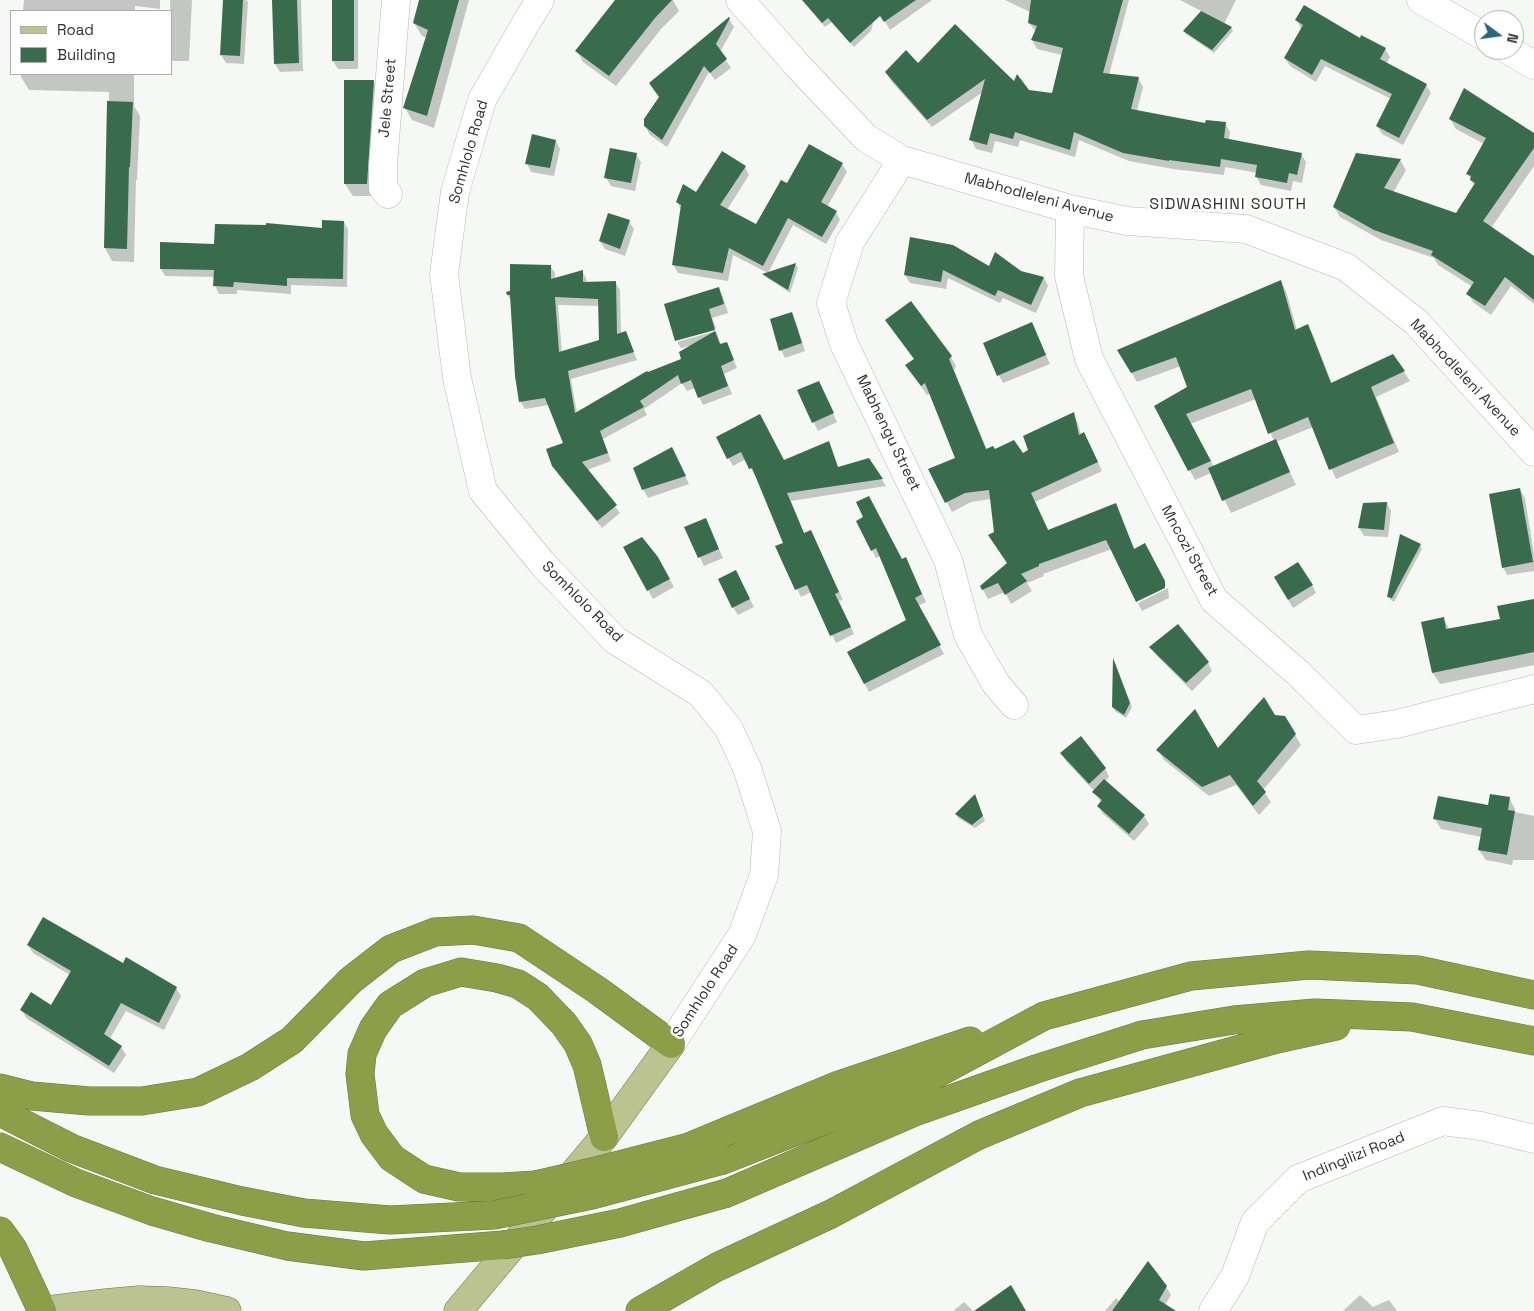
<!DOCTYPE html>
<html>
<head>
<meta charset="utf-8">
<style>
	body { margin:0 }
	#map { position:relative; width:1534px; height:1311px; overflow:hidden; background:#f6f8f5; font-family:"Space Grotesk",sans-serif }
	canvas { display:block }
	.legend { position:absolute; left:10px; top:10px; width:162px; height:65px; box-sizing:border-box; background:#fff; border:1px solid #acadac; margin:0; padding:6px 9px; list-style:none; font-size:15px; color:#303130 }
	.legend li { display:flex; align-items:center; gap:10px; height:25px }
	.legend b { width:25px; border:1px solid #acadac }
	.north { position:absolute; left:1474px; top:10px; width:50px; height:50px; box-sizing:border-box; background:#fff; border:1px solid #acadac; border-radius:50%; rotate:104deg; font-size:14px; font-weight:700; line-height:20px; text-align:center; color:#303130 }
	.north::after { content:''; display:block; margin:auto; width:18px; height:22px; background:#2d667f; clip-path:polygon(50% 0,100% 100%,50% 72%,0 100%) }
</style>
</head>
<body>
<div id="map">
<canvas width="1534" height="1311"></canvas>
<ul class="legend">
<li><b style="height:6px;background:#bbc491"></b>Road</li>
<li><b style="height:14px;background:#396c4d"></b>Building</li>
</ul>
<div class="north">N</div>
</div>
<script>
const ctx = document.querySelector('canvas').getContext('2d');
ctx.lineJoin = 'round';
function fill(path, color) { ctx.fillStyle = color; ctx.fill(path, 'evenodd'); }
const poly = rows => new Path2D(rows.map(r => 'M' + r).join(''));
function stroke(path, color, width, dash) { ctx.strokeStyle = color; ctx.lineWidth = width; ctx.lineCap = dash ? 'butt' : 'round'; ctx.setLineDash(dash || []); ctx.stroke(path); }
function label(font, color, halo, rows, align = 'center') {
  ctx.font = font + ' "Space Grotesk",sans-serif'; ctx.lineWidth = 5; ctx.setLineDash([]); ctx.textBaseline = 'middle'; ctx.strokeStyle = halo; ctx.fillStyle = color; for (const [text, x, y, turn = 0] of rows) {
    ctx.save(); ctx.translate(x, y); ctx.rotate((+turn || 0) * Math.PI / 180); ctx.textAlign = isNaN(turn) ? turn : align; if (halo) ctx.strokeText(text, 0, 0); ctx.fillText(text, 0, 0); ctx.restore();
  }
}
fill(poly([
	[24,0,160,0,160,9,135,6,135,11,23,11],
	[170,0,192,0,189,61,173,61,171,58],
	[225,0,246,0,248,2,244,64,226,63,221,55],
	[273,0,301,0,303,71,280,72,275,64],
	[334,0,358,0,358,69,338,69,333,61],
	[420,0,469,0,434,128,412,120,405,108,427,38,422,36,414,23],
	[616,0,673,0,679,11,661,29,616,86,583,62,577,51],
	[803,0,932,0,890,30,877,8,871,31,854,47,832,22,825,27],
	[1005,0,1129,0,1109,75,1138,78,1143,87,1137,111,1206,124,1225,123,1230,132,1229,140,1301,154,1306,162,1302,183,1293,181,1291,191,1261,185,1256,176,1257,173,1225,167,1224,175,1173,169,1129,161,1079,140,1075,157,1020,140,1018,147,995,141,992,153,976,149,971,140,983,92,932,127,891,81,886,72,918,65,1014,83,1028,91,1052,95,1062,55,1037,49,1032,40,1036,32,1029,23,1030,12],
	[1180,0,1236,0,1224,24,1231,28,1233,31,1214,53,1186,34,1184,31,1203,12],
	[729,19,734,27,720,52,731,68,715,80,709,72,667,147,650,135,645,126],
	[1297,20,1385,49,1390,57,1386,64,1426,85,1431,93,1403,145,1382,134,1377,126,1391,99,1325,66,1316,82,1290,66,1285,58,1301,29],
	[21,74,134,74,134,106,140,116,137,180,136,180,134,262,112,261,105,248,109,92,29,90,21,77],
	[373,81,381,93,374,196,353,196,345,184],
	[1450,119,1534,134,1534,166,1491,228,1534,258,1534,304,1511,286,1491,315,1474,303,1468,294,1473,287,1438,265,1434,258,1381,240,1340,217,1334,207,1357,154,1400,160,1406,170,1393,193,1457,215,1475,186,1468,174,1484,144,1456,129],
	[556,141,560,149,554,176,531,172,527,164],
	[636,154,641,162,635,191,611,186,606,178],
	[842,164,847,172,827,207,836,212,840,220,826,244,793,225,768,273,796,265,798,268,790,293,766,277,764,274,768,273,733,255,728,281,678,273,673,264,682,211,677,202,745,167,749,175,727,210,756,226,787,185],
	[629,221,634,229,625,256,605,249,600,241],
	[344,222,348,229,347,287,291,285,291,294,237,290,237,294,219,294,215,286,215,277,165,276,161,269,215,245,267,226,323,229],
	[911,239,990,268,1021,272,1044,278,1048,286,1036,313,1003,298,1000,303,948,278,946,289,910,283,905,275],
	[550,266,555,273,555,279,582,271,586,278,587,283,615,282,620,290,621,334,629,340,637,360,571,379,577,413,647,374,683,360,689,346,681,348,677,342,716,331,721,345,726,343,737,368,724,374,732,394,703,405,695,388,687,391,682,383,644,409,647,415,603,439,611,461,587,470,620,513,602,528,558,474,564,444,549,405,525,409,520,401,511,301,508,295],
	[558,305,600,306,601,340,562,353],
	[1281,282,1286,291,1297,330,1308,326,1313,335,1332,384,1393,356,1404,372,1410,381,1376,397,1399,452,1336,479,1313,427,1276,442,1296,485,1231,513,1211,473,1195,480,1156,406,1189,388,1181,366,1137,382,1119,351],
	[1256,399,1274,441,1214,467,1190,424],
	[718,288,723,297,728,313,712,318,716,328,676,339],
	[791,314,796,322,805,351,785,358,781,350],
	[1032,323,1050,364,1003,383,999,375],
	[951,357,956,366,954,370,987,450,1023,454,1030,450,1073,413,1078,423,1081,435,1089,443,1102,471,1035,502,1049,531,1115,505,1135,550,1150,554,1166,586,1136,601,1112,549,1043,574,1044,576,1027,583,1032,591,1011,604,1005,592,988,599,981,586,1008,564,996,532,991,499,971,502,952,512,930,470,957,458,931,393,927,395,907,366],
	[819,382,837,422,818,431,799,391],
	[717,438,783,461,828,443,838,468,869,460,886,486,791,501,804,534,814,539,843,600,839,601,854,634,836,643,811,592,801,597,777,547,785,543,756,475,755,476,746,459,733,466],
	[676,457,689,484,648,498,643,489],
	[1520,490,1525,498,1534,554,1534,571,1507,575,1503,567],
	[1387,503,1391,511,1388,537,1364,536,1359,528,1364,504],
	[705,519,723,558,704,566,686,528],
	[857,522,902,561,906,559,926,602,918,606,944,654,869,692,848,652,908,621,880,556,876,558],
	[1420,545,1422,549,1394,602,1391,600,1388,596],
	[625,548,662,566,674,587,653,599],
	[1275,578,1312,585,1316,593,1293,608],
	[740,580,754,607,738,615,733,607],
	[1168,588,1169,598,1142,611,1138,603],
	[1534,600,1534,665,1440,684,1433,673,1443,618,1450,630,1501,620],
	[1151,647,1208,663,1212,671,1192,691,1156,655],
	[1114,660,1132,707,1126,718,1115,711,1113,707],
	[1275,717,1284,717,1301,745,1263,790,1271,802,1259,815,1236,785,1209,796,1164,760,1158,750,1218,750],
	[1061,753,1105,768,1109,777,1105,781,1144,816,1149,824,1134,841,1103,814,1098,806,1101,803,1095,792,1066,761],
	[1509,798,1515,809,1515,812,1534,816,1534,860,1513,860,1512,865,1486,860,1479,850,1482,837,1441,829,1435,819,1489,807],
	[976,799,985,821,975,828,958,818,956,814],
	[28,945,123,964,176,988,181,996,164,1030,126,1011,109,1040,121,1047,126,1055,114,1073,26,1018,22,1010,52,1007,70,975,33,953],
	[1166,1287,1171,1295,1165,1305,1168,1311,1105,1311,1116,1298,1120,1302],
	[1360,1295,1373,1307,1389,1300,1397,1311,1343,1311],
	[964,1302,973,1311,953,1311]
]), '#0003');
fill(poly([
	[223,0,243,0,240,56,220,55],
	[272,0,297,0,299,63,274,64],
	[332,0,354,0,354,61,332,61],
	[419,0,459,0,427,116,403,108,428,30,413,23],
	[615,0,672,0,655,18,609,76,575,51],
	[802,0,916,0,884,22,880,16,850,43,828,18,822,23],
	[1031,0,1123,0,1103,73,1139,77,1131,109,1205,123,1206,120,1226,122,1224,138,1302,153,1297,175,1289,173,1287,183,1255,177,1257,165,1221,159,1220,167,1169,160,1169,161,1123,153,1074,132,1070,150,1015,132,1013,139,990,133,987,145,969,140,985,79,927,120,885,72,906,50,918,63,955,24,1014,81,1017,74,1029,90,1052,93,1063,48,1031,40,1037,26,1028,23],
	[1304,5,1360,38,1361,35,1386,48,1380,59,1427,84,1399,138,1376,126,1392,94,1321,59,1312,75,1284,58,1303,25,1295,20],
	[1201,11,1232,27,1212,50,1183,31],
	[729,17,730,18,716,44,727,59,710,73,704,66,662,140,644,126,644,119,659,97,649,83],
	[344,80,374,80,367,184,344,184],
	[1464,88,1534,133,1534,148,1483,221,1534,256,1534,300,1505,277,1485,306,1466,294,1474,282,1431,255,1433,251,1374,230,1333,207,1356,153,1401,159,1384,188,1456,213,1475,183,1470,180,1471,176,1466,174,1486,138,1449,119],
	[107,101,133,102,130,167,129,167,127,249,104,248],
	[532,134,556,140,550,168,525,164],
	[809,144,843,163,821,202,837,211,822,237,788,218,763,266,729,248,723,273,672,265,681,205,676,202,683,184,696,192,722,151,746,166,720,205,756,224,781,180,787,183],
	[610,148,637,153,631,183,604,178],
	[608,213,630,220,620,249,599,241],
	[322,220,344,221,343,279,287,278,287,286,234,282,233,287,213,286,214,270,160,269,160,242,214,244,215,224,266,225,266,223,322,228],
	[910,237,953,245,989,266,995,252,1021,271,1044,277,1031,305,998,290,995,296,943,270,941,282,904,275],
	[796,263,788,290,762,274],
	[510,264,551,265,551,279,583,270,583,282,616,281,617,334,626,331,634,352,568,371,575,413,647,371,648,372,681,359,679,352,715,331,720,344,727,342,734,360,721,366,728,386,698,398,691,380,681,384,678,375,640,401,644,407,600,431,608,453,582,462,617,505,597,521,552,466,546,449,563,443,545,398,519,402,515,376,510,295,507,295,506,292,510,291],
	[555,297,598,299,599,340,559,352],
	[1281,280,1295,330,1308,324,1331,383,1393,354,1405,371,1371,387,1394,443,1329,470,1308,417,1268,434,1251,389,1186,414,1211,461,1188,471,1154,406,1187,387,1176,357,1131,373,1117,350],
	[719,287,724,304,709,309,715,330,675,341,664,304],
	[911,301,952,356,949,359,986,449,993,446,995,449,1014,440,1023,453,1028,450,1023,436,1074,412,1079,435,1084,432,1098,462,1031,493,1048,530,1116,503,1134,549,1145,543,1165,581,1165,588,1136,602,1106,540,1039,564,1039,566,1021,574,1027,581,1005,595,998,583,982,590,980,586,1007,563,988,535,994,532,989,490,965,493,945,503,928,469,955,458,925,383,921,386,905,365,914,359,885,320],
	[792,312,802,343,779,351,770,319],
	[1032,322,1046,355,997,376,983,343],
	[819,381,834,413,812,423,797,390],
	[760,414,784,460,829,441,838,467,869,458,883,479,787,493,804,533,811,530,839,592,835,594,851,627,830,636,807,585,795,590,775,546,783,543,752,468,749,469,741,452,727,459,716,437],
	[1276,439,1290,472,1222,501,1208,468],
	[672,447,686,476,642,490,633,468],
	[1520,488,1533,562,1502,568,1489,494],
	[869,496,902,559,906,557,922,594,915,598,941,645,864,684,847,652,906,620,876,548,871,551,856,521,863,517,856,502],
	[1387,502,1384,530,1358,528,1363,503],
	[706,518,719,549,698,558,684,527],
	[1400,534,1421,544,1392,598,1387,597],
	[642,537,658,557,670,579,647,591,623,547],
	[1298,562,1313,585,1288,600,1274,577],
	[736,570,750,599,732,608,718,579],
	[1534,599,1534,652,1432,673,1421,622,1444,617,1446,629,1500,619,1497,606],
	[1178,624,1209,662,1186,683,1149,647],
	[1113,658,1130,703,1124,715,1112,707],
	[1264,697,1275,715,1285,716,1296,734,1257,781,1266,792,1253,806,1230,775,1202,787,1156,750,1195,709,1218,748],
	[1081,736,1106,768,1089,784,1060,753],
	[1104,779,1145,815,1129,834,1097,806,1102,800,1092,792],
	[975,794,983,816,972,825,955,814],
	[1490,794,1510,797,1508,810,1515,811,1507,855,1478,850,1482,828,1433,819,1438,796,1488,805],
	[43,917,123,963,126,957,177,987,159,1023,121,1003,104,1034,122,1046,109,1066,20,1010,31,992,51,1005,71,971,27,945],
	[1148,1261,1167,1286,1159,1300,1176,1311,1112,1311],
	[1011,1285,1026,1311,974,1311]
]), '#396c4d');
const minor = poly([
	[540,0,526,23,482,100,455,192,444,274,457,378,483,491,542,563,615,640,701,694,729,729,747,768,767,831,764,875,742,935,671,1044],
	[740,0,798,66,866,138,902,160,1070,209,1127,221,1246,229,1346,267,1416,322,1534,452],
	[1421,0,1484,36],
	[1508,50,1534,65],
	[902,160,850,242,831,303,844,344,948,560,968,635,996,684,1014,705],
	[388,194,383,188,383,165,396,0],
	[1070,209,1069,276,1089,359,1214,600,1298,673,1356,730,1397,724,1534,689],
	[1213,1311,1235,1276,1255,1222,1298,1179,1443,1121,1481,1126,1534,1139]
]);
const major = poly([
	[40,1311,106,1303,139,1300,167,1301,195,1304,227,1311],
	[458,1311,604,1137,671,1044]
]);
const highway = poly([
	[0,1088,32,1096,89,1101,142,1101,198,1092,250,1067,292,1040,351,980,391,949,435,932,473,930,519,938,597,990,671,1044],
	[0,1112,71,1148,155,1180,242,1201,304,1213,390,1220,494,1215],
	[730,1130,839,1085,970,1041],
	[0,1147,76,1183,152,1211,211,1228,287,1246,364,1256,503,1245],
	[723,1160,919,1083,1044,1016,1191,976,1309,965,1418,970,1534,995],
	[536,1185,503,1187,459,1187,424,1179,392,1158,374,1134,365,1115,360,1074,362,1054,373,1029,390,1005,425,983,461,972,497,978,518,984,538,997,564,1024,578,1044,587,1065,604,1137],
	[727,1193,917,1111,1036,1069,1142,1035,1234,1020,1315,1013,1412,1017,1534,1041],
	[0,1231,13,1249,42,1311],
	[640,1311,717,1267,831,1214,979,1135,1080,1093,1277,1039,1336,1026]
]);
stroke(minor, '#b7b9b6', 29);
stroke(major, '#6d7740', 29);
stroke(highway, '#6d7740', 29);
stroke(minor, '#fff', 28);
stroke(major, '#bbc491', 28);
stroke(highway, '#8e9d48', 28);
const highwayBridge = poly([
	[536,1185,588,1173,689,1147,730,1130],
	[494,1215,592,1195,723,1160],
	[503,1245,537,1240,620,1223,727,1193]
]);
stroke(highwayBridge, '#6d7740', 29, []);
stroke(highwayBridge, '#8e9d48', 28);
label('15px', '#303130', '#fff', [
	["Jele Street",388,98,-85],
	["Somhlolo Road",469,152,-74],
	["Mabhodleleni Avenue",1039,198,15],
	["Mabhodleleni Avenue",1465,378,47],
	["Mabhengu Street",888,433,64],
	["Mncozi Street",1189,551,61],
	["Somhlolo Road",582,602,45],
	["Somhlolo Road",706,991,-57],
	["Indingilizi Road",1354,1157,-22]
]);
ctx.letterSpacing = '1px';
label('16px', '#303130', '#fff', [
	["SIDWASHINI SOUTH",1228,205]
]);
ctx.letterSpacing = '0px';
</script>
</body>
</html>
